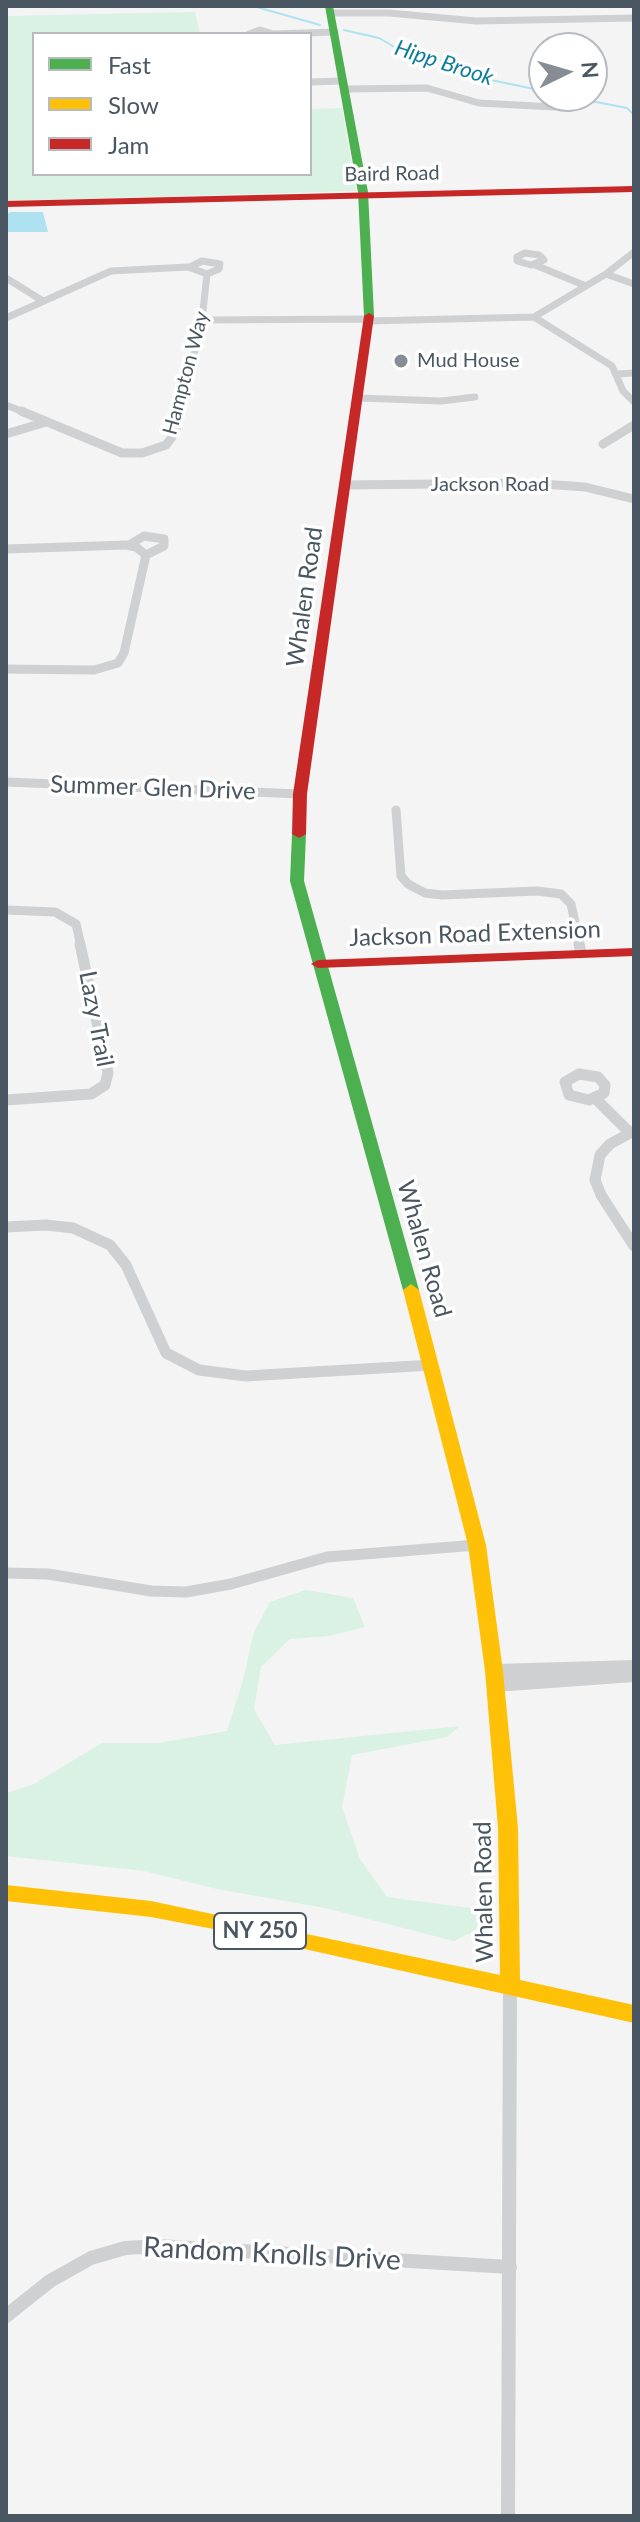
<!DOCTYPE html>
<html>
<head>
<meta charset="utf-8">
<style>
	body { margin:0 }
	#map { position:relative; width:640px; height:2522px; overflow:hidden; background:#f4f4f4; font-family:Lato,sans-serif }
	canvas { display:block }
	.frame { position:absolute; inset:0; border:8px solid #4a5661; pointer-events:none }
	.legend { position:absolute; left:32px; top:32px; width:280px; height:144px; box-sizing:border-box; background:#fff; border:2px solid #b7bbc0; margin:0; padding:10px 14px; list-style:none; font-size:24px; color:#4a5661 }
	.legend li { display:flex; align-items:center; gap:16px; height:40px }
	.legend b { width:40px; border:2px solid #b7bbc0 }
	.north { position:absolute; left:528px; top:32px; width:80px; height:80px; box-sizing:border-box; background:#fff; border:2px solid #b7bbc0; border-radius:50%; rotate:85deg; font-size:22px; font-weight:700; line-height:32px; text-align:center; color:#4a5661 }
	.north::after { content:''; display:block; margin:auto; width:28px; height:36px; background:#868d94; clip-path:polygon(50% 0,100% 100%,50% 72%,0 100%) }
</style>
</head>
<body>
<div id="map">
<canvas width="640" height="2522"></canvas>
<div class="frame"></div>
<ul class="legend">
<li><b style="height:10px;background:#4caf50"></b>Fast</li>
<li><b style="height:10px;background:#ffc107"></b>Slow</li>
<li><b style="height:10px;background:#c62828"></b>Jam</li>
</ul>
<div class="north">N</div>
</div>
<script>
const ctx = document.querySelector('canvas').getContext('2d');
ctx.lineJoin = 'round';
function fill(path, color) { ctx.fillStyle = color; ctx.fill(path, 'evenodd'); }
const poly = rows => new Path2D(rows.map(r => 'M' + r).join(''));
function stroke(path, color, width, dash) { ctx.strokeStyle = color; ctx.lineWidth = width; ctx.lineCap = dash ? 'butt' : 'round'; ctx.setLineDash(dash || []); ctx.stroke(path); }
function label(font, color, halo, rows, align = 'center') {
  ctx.font = font + ' Lato,sans-serif'; ctx.lineWidth = 7; ctx.setLineDash([]); ctx.textBaseline = 'middle'; ctx.strokeStyle = halo; ctx.fillStyle = color; for (const [text, x, y, turn = 0] of rows) {
    ctx.save(); ctx.translate(x, y); ctx.rotate((+turn || 0) * Math.PI / 180); ctx.textAlign = isNaN(turn) ? turn : align; if (halo) ctx.strokeText(text, 0, 0); ctx.fillText(text, 0, 0); ctx.restore();
  }
}
fill(poly([
	[195,12,200,34,34,34,34,174,310,174,310,109,342,108,356,191,6,201,6,16],
	[306,1590,353,1598,365,1627,329,1636,290,1639,261,1667,254,1709,275,1745,460,1726,447,1737,352,1755,342,1807,360,1859,387,1897,478,1909,479,1929,454,1941,325,1908,217,1889,144,1871,6,1856,6,1793,34,1784,102,1743,158,1743,227,1731,243,1680,254,1632,270,1602]
]), '#d9f2e3');
fill(poly([
	[11,212,43,212,48,232,7,232,6,214]
]), '#aee2f0');
stroke(poly([
	[253,6,320,25],
	[344,30,379,38,396,48,464,67,486,79,544,91],
	[565,96,627,108,634,115]
]), '#aee2f0', 2);
stroke(poly([
	[331,13,389,13,476,21,634,18],
	[249,34,260,30,273,34,335,32],
	[310,82,343,81],
	[345,89,427,88,479,103,554,107],
	[525,253,539,255,544,260,531,265,517,261,517,257,525,253],
	[535,265,586,286],
	[190,267,202,261,220,264,219,269,207,274],
	[606,274,634,284],
	[6,278,43,301],
	[534,317,612,366,623,391,634,402],
	[6,318,111,271,188,267,207,274,202,320,180,413],
	[202,320,369,319],
	[369,321,534,317,606,274,634,252],
	[618,374,634,373],
	[358,398,441,401,475,397],
	[6,405,26,413]
]), '#ced0d2', 7);
stroke(poly([
	[21,411,122,453,142,453,166,445,175,433,180,411],
	[6,434,46,422],
	[603,444,634,425],
	[345,485,528,483,585,487,634,499],
	[129,545,144,536,164,539,164,546,146,555],
	[6,549,126,545,136,547,146,555,124,653,118,663,94,670,6,669],
	[6,782,300,794],
	[396,810,401,876,408,884,425,893,442,895,537,891,561,894,571,904,580,946],
	[6,910,55,912,76,924,81,946]
]), '#ced0d2', 9);
stroke(poly([
	[579,944,581,953],
	[579,1074,598,1077,605,1085,604,1093,589,1100,569,1095,565,1082,579,1074],
	[596,1099,629,1132],
	[6,1100,91,1094,105,1085,108,1073,80,944],
	[634,1131,610,1144,600,1155,595,1180,601,1195,634,1246],
	[6,1227,46,1225,73,1228,110,1245,126,1265,166,1353,199,1370,246,1376,432,1365],
	[6,1573,48,1574,151,1591,186,1592,231,1584,327,1557,477,1545]
]), '#ced0d2', 11);
stroke(poly([
	[494,1671,634,1667],
	[495,1685,634,1675],
	[6,2316,50,2281,91,2258,125,2248,159,2246,510,2267],
	[508,2516,510,1988]
]), '#ced0d2', 14);
fill(poly([
	[325,6,333,6,368,192,374,316,369,319,364,316,358,192,325,6],
	[299,830,306,834,304,881,419,1290,411,1296,403,1290,290,881,292,834,299,830]
]), '#4caf50');
fill(poly([
	[411,1284,419,1290,486,1545,503,1671,518,1828,520,1980,634,2005,634,2023,229,1932,151,1917,6,1901,6,1885,151,1901,500,1975,498,1828,485,1671,468,1545,403,1290,411,1284]
]), '#ffc107');
fill(poly([
	[634,186,634,192,6,207,6,201,634,186],
	[369,313,374,316,307,794,306,834,299,838,292,834,293,794,364,316,369,313],
	[634,948,634,956,318,968,311,964,318,960,634,948]
]), '#c62828');
for (const [x, y, r, color] of [
	[401,361,8,"#868d94"]
]) { const dot = new Path2D(); dot.arc(x, y, r, 0, 2 * Math.PI); ctx.fillStyle = color; ctx.fill(dot); stroke(dot, '#fff', 3); }
label('20px', '#4a5661', '#fff', [
	["Baird Road",392,174,-1],
	["Hampton Way",186,373,-75],
	["Jackson Road",490,485]
]);
label('20px', '#4a5661', '#fff', [
	["Mud House",417,361]
], 'left');
label('italic 22px', '#0c7c9b', '#fff', [
	["Hipp Brook",444,63,18]
]);
for (const [x, y, w] of [
	[260,1931,92]
]) { const box = new Path2D(); box.roundRect(x - w / 2, y - 18, w, 36, 6); ctx.fillStyle = '#fff'; ctx.fill(box); stroke(box, '#4a5661', 2); }
label('bold 22px', '#4a5661', null, [
	["NY 250",260,1931]
]);
label('24px', '#4a5661', '#fff', [
	["Whalen Road",305,597,-82],
	["Summer Glen Drive",153,788,2],
	["Jackson Road Extension",475,934,-2],
	["Lazy Trail",96,1019,79],
	["Whalen Road",424,1249,74],
	["Whalen Road",484,1892,-91]
]);
label('28px', '#4a5661', '#fff', [
	["Random Knolls Drive",272,2254,3]
]);
</script>
</body>
</html>
